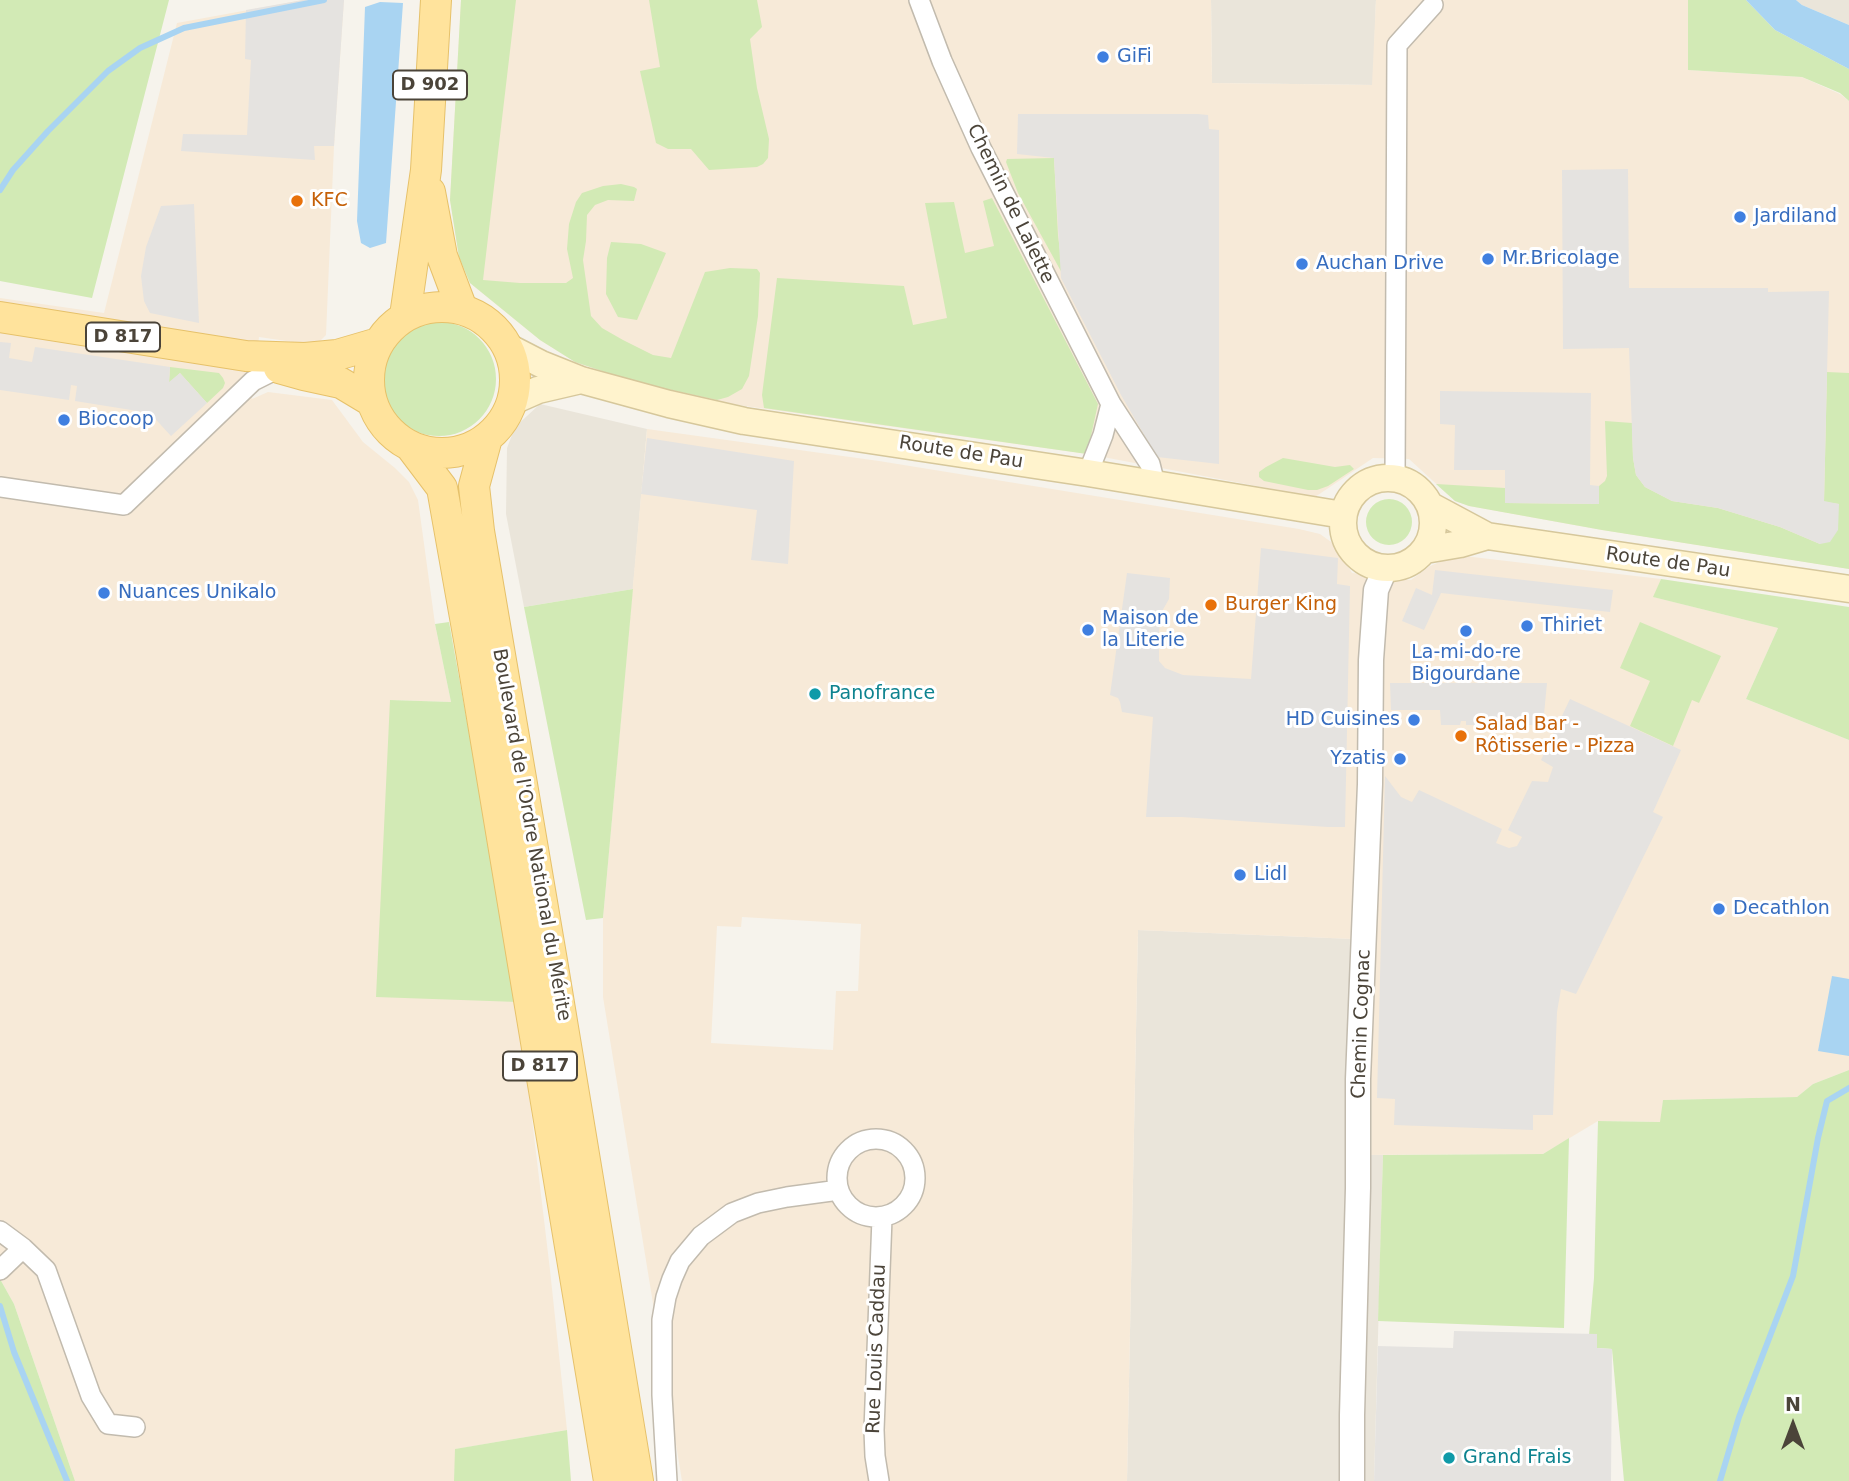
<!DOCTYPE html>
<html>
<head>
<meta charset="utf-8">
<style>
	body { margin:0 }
	#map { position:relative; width:1849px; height:1481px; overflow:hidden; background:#f6f3ec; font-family:"DejaVu Sans",sans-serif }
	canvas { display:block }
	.north { position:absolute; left:1758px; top:1390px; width:70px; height:70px; -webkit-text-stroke:5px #fff; paint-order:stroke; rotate:0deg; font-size:19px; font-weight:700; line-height:28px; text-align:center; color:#4b4439 }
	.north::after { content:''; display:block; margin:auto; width:24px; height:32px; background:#4b4439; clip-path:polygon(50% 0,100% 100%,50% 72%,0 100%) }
</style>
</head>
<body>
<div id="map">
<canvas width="1849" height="1481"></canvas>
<div class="north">N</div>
</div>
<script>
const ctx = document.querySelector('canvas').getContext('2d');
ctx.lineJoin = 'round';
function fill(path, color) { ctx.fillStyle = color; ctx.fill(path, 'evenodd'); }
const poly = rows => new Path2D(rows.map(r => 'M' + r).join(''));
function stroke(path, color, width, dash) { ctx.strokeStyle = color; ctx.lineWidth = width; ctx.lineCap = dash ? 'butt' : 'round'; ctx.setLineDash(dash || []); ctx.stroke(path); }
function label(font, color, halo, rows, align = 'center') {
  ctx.font = font + ' "DejaVu Sans",sans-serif'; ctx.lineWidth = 6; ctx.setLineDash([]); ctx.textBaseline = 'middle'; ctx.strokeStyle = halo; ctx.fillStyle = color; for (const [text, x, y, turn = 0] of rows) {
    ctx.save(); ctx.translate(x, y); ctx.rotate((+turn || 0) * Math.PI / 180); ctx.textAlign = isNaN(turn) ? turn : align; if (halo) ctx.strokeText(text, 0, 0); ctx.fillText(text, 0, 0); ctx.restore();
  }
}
fill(poly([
	[1211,0,1376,0,1373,85,1212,83],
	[1796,0,1849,0,1849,25,1802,5],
	[540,404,647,429,633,589,524,607,506,514,507,448,515,427],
	[1138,930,1354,939,1356,1155,1383,1155,1374,1481,1127,1481]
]), '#eae5da');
fill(poly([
	[303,0,344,0,334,146,326,335,319,342,300,343,259,337,252,399,268,392,332,400,363,442,395,468,409,482,418,500,435,624,451,702,391,700,518,1002,550,1270,567,1430,456,1449,454,1481,75,1481,14,1304,0,1279,0,298,104,313,177,23],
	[461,0,1211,0,1212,83,1372,85,1376,0,1688,0,1688,70,1802,77,1840,94,1849,101,1849,569,1602,530,1469,506,1455,501,1409,459,1373,458,1315,497,1087,454,731,404,635,382,575,362,540,340,470,283,459,257,450,200],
	[647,429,879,461,1299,529,1320,534,1334,544,1352,573,1411,580,1430,566,1447,559,1464,556,1661,579,1654,597,1778,628,1746,699,1849,740,1849,1070,1813,1084,1797,1097,1663,1100,1661,1122,1598,1121,1543,1154,1356,1155,1354,939,1138,930,1127,1481,682,1481,603,997,603,918],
	[742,917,861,924,858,991,836,991,833,1050,711,1043,717,926,741,927]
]), '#f7ead8');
fill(poly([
	[0,0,169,0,92,298,0,281],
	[461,0,516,0,483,280,520,283,566,283,573,278,567,249,569,224,576,202,582,193,603,186,621,184,634,187,637,189,634,201,608,200,595,205,587,215,586,241,583,260,591,316,602,328,623,340,653,355,671,358,705,272,730,268,757,269,760,273,758,316,749,376,742,389,728,397,717,400,635,382,575,362,540,340,470,283,459,257,450,200],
	[649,0,757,0,762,27,750,39,757,88,769,139,768,158,763,164,757,167,709,170,691,149,668,149,656,143,640,71,660,67],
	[1688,0,1746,0,1775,30,1849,69,1849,101,1840,93,1802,77,1688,70],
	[1054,158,1058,235,1063,275,1018,193,1006,162,1007,159],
	[992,198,1098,404,1087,454,764,408,762,395,777,278,904,286,913,325,947,318,925,203,954,202,965,253,994,246,983,201],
	[611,242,641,244,666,253,637,320,618,317,606,294,607,258],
	'382 379a57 57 0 1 1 114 0a57 57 0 1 1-114 0Z',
	[170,367,219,373,223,378,225,383,223,388,207,403,180,373,169,383],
	[1827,372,1849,373,1849,569,1602,530,1469,506,1455,501,1436,484,1505,488,1505,503,1598,504,1599,486,1605,481,1607,476,1605,421,1632,423,1633,458,1636,475,1645,487,1672,501,1718,508,1780,527,1820,544,1839,504,1824,502],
	[1283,458,1335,467,1350,465,1354,469,1328,486,1317,490,1308,490,1264,481,1259,477,1259,472,1266,467],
	'1366 522a23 23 0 1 1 46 0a23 23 0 1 1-46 0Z',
	[1661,579,1849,607,1849,740,1746,699,1778,628,1653,597],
	[633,589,603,918,586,920,524,607],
	[449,622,518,1002,376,997,390,700,451,702,435,624],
	[1640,622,1721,656,1699,703,1692,700,1673,746,1630,726,1650,681,1620,668],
	[1849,1070,1849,1481,1624,1481,1612,1349,1597,1348,1589,1335,1594,1278,1598,1121,1660,1122,1663,1100,1797,1097,1813,1084],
	[1569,1138,1564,1328,1378,1321,1383,1155,1543,1154],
	[0,1279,14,1304,75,1481,0,1481],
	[567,1430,571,1481,454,1481,455,1449]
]), '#d2eab5');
fill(poly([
	[303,0,344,0,334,146,314,146,315,160,181,151,183,134,247,135,251,60,245,59,246,10],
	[1018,114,1198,114,1208,115,1209,129,1219,130,1219,464,1157,457,1121,395,1061,278,1054,158,1017,154],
	[1628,169,1629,288,1768,288,1768,292,1829,291,1824,501,1839,504,1838,530,1830,542,1820,544,1780,527,1718,508,1672,501,1645,487,1636,475,1633,458,1629,348,1563,349,1562,170],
	[194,204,199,323,150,313,144,301,141,276,146,247,161,206],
	[0,342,11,343,9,358,32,362,35,347,170,367,169,382,180,373,207,403,171,436,150,413,75,401,77,386,71,385,69,400,0,390],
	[1440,391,1591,393,1590,485,1599,486,1599,504,1505,503,1505,470,1454,470,1455,425,1440,424],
	[647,438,794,461,788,564,751,560,757,510,641,494],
	[1261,548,1338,558,1337,584,1350,586,1345,827,1328,827,1182,817,1146,817,1153,717,1122,712,1120,702,1118,698,1110,695,1127,573,1170,578,1169,599,1161,613,1159,632,1159,661,1165,668,1183,675,1251,679],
	[1435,570,1613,590,1610,612,1441,593,1424,630,1402,621,1416,588,1432,595],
	[1390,683,1547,683,1543,725,1518,725,1518,721,1513,721,1512,725,1487,725,1487,721,1482,721,1481,725,1466,725,1466,721,1461,721,1460,725,1441,725,1440,710,1391,710],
	[1570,699,1681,750,1653,812,1663,817,1576,994,1561,989,1557,1012,1553,1115,1533,1115,1533,1130,1394,1125,1395,1099,1377,1098,1385,776,1401,797,1412,802,1419,790,1502,829,1496,843,1509,848,1517,846,1522,837,1508,830,1532,781,1548,782,1553,767,1541,760],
	[1454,1331,1597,1334,1597,1348,1612,1349,1611,1481,1374,1481,1378,1346,1453,1348]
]), '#e5e3e0');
fill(poly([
	[1746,0,1796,0,1802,5,1849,25,1849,69,1775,30],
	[380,2,403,3,386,243,370,248,361,243,357,221,365,7],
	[1832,976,1849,979,1849,1056,1818,1051]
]), '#a9d4f2');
stroke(poly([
	[0,190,13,170,48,131,108,71,140,48,184,28,324,0],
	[0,1306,14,1352,67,1481],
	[1720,1481,1739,1417,1793,1276,1818,1138,1827,1101,1849,1088]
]), '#a9d4f2', 6);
const minor = poly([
	[919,0,942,61,981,148,1111,404,1150,464,1155,484],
	[1088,473,1103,435,1111,404],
	[1395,478,1397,45,1433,5],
	[0,487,124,505,253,381,279,368],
	'837 1178a39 39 0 1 1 78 0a39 39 0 1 1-78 0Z',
	[0,1231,23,1248,46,1270,91,1396,108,1424,135,1427],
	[0,1270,23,1248],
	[667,1481,662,1395,662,1320,666,1297,672,1279,680,1261,701,1236,732,1213,758,1203,787,1197,839,1190],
	[879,1481,875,1456,874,1430,882,1218]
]);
const tertiary = poly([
	[1352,1481,1352,1415,1358,1188,1358,1079,1370,784,1371,660,1376,590,1385,569]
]);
const secondary = poly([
	[508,347,541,364,581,380,669,404,744,421,1088,473,1343,515],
	[513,401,538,390,581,380],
	'1343 523a45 45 0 1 1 90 0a45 45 0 1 1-90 0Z',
	[1431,506,1487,536,1849,589],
	[1425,550,1460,544,1487,536]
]);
const primary = poly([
	[430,192,442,256,462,309],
	'369 380a73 73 0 1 1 146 0a73 73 0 1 1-146 0Z',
	[405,316,426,170,436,0],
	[0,317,246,356,305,358,337,355,378,343],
	[279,368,304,375,341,383,371,401],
	[487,438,474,486,479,531,552,961,638,1481],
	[411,447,442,488,471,651,609,1481]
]);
stroke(minor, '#c2bbae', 22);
stroke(tertiary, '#c2bbae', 27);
stroke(secondary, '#d6c79b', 29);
stroke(primary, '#e6c16a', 32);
stroke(minor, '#fff', 19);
stroke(tertiary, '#fff', 24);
stroke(secondary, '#fff3cd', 26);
stroke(primary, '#ffe39c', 30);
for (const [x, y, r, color] of [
	[1103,57,7,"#3f7fe0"],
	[297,201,7,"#e8710a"],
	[1740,217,7,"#3f7fe0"],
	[1488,259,7,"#3f7fe0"],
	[1302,264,7,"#3f7fe0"],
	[64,420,7,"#3f7fe0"],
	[104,593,7,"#3f7fe0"],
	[1211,605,7,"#e8710a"],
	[1527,626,7,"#3f7fe0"],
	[1088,630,7,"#3f7fe0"],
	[1466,631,7,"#3f7fe0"],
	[815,694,7,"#0f9aa8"],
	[1414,720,7,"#3f7fe0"],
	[1461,736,7,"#e8710a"],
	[1400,759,7,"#3f7fe0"],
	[1240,875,7,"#3f7fe0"],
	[1719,909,7,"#3f7fe0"],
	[1449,1458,7,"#0f9aa8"]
]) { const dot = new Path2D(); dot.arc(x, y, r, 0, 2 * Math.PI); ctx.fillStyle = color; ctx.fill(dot); stroke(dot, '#fff', 2.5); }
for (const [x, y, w] of [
	[430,85,74],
	[123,337,74],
	[540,1066,74]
]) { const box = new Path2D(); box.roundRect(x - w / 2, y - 14.5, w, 29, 5); ctx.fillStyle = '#fff'; ctx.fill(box); stroke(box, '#4b4439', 2); }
label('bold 18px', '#4b4439', null, [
	["D 902",430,85],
	["D 817",123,337],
	["D 817",540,1066]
]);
label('19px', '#366cbe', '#fff', [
	["GiFi",1117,57],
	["Jardiland",1754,217],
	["Mr.Bricolage",1502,259],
	["Auchan Drive",1316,264],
	["Biocoop",78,420],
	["Nuances Unikalo",118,593],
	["Maison de",1102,619],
	["la Literie",1102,641],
	["Thiriet",1541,626],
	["La-mi-do-re",1466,653,"center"],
	["Bigourdane",1466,675,"center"],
	["HD Cuisines",1400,720,"right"],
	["Yzatis",1386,759,"right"],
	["Lidl",1254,875],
	["Decathlon",1733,909]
], 'left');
label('19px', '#c56008', '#fff', [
	["KFC",311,201],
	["Burger King",1225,605],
	["Salad Bar -",1475,725],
	["Rôtisserie - Pizza",1475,747]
], 'left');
label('19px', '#4b4439', '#fff', [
	["Chemin de Lalette",1010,204,64],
	["Route de Pau",961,453,9],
	["Route de Pau",1668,563,8],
	["Boulevard de l'Ordre National du Mérite",531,835,80],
	["Chemin Cognac",1362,1024,-88],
	["Rue Louis Caddau",877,1349,-88]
]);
label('19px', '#0d838f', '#fff', [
	["Panofrance",829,694],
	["Grand Frais",1463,1458]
], 'left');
</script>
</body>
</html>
